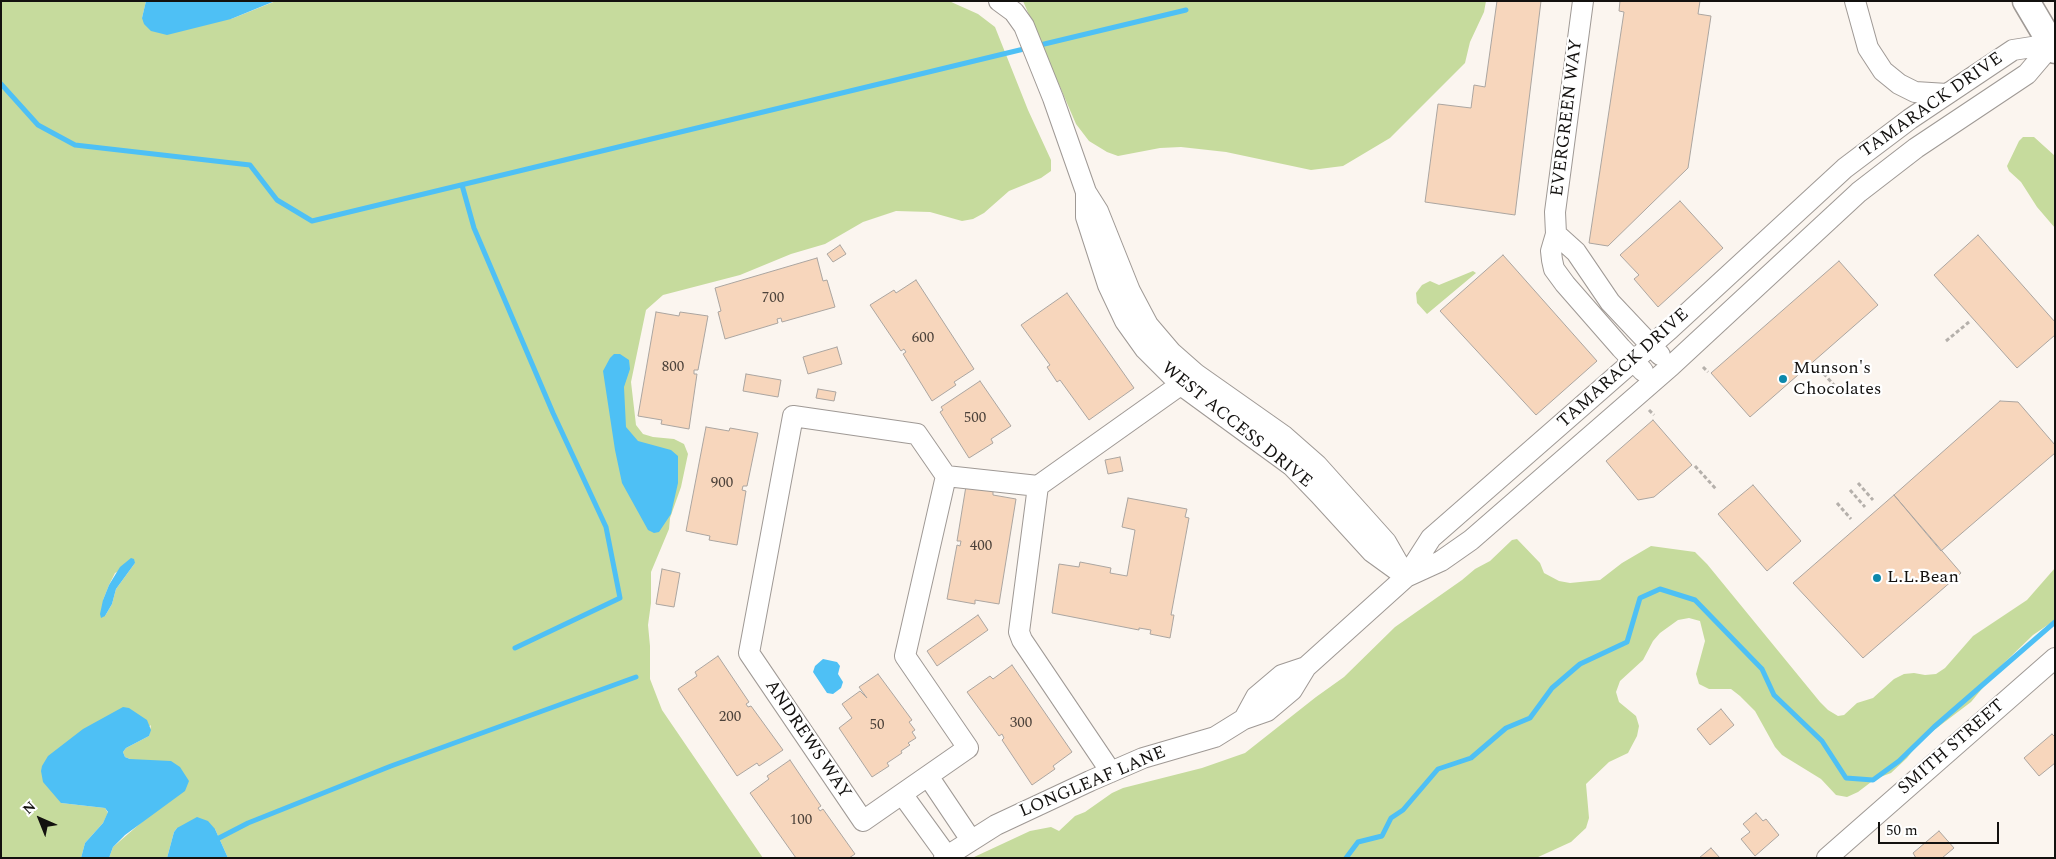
<!DOCTYPE html>
<html>
<head>
<meta charset="utf-8">
<style>
	body { margin:0 }
	#map { position:relative; width:2056px; height:859px; overflow:hidden; background:#fbf5ef; font-family:Spectral,serif }
	canvas { display:block }
	.frame { position:absolute; inset:0; border:2px solid #13110f; pointer-events:none }
	.north { position:absolute; left:15px; top:794px; width:50px; height:50px; -webkit-text-stroke:4px #fff; paint-order:stroke; rotate:316deg; font-size:14px; font-weight:700; line-height:20px; text-align:center; color:#13110f }
	.north::after { content:''; display:block; margin:auto; width:18px; height:22px; background:#13110f; clip-path:polygon(50% 0,100% 100%,50% 72%,0 100%) }
	.scale { position:absolute; left:1878px; top:822px; width:121px; height:22px; box-sizing:border-box; border:2px solid #13110f; border-top:0; padding-left:6px; font-size:15px; line-height:18px; white-space:nowrap; color:#13110f; -webkit-text-stroke:4px #fff; paint-order:stroke }
</style>
</head>
<body>
<div id="map">
<canvas width="2056" height="859"></canvas>
<div class="frame"></div>
<div class="north">N</div>
<div class="scale">50 m</div>
</div>
<script>
const ctx = document.querySelector('canvas').getContext('2d');
ctx.lineJoin = 'round';
function fill(path, color) { ctx.fillStyle = color; ctx.fill(path, 'evenodd'); }
const poly = rows => new Path2D(rows.map(r => 'M' + r).join(''));
function stroke(path, color, width, dash) { ctx.strokeStyle = color; ctx.lineWidth = width; ctx.lineCap = dash ? 'butt' : 'round'; ctx.setLineDash(dash || []); ctx.stroke(path); }
function label(font, color, halo, rows, align = 'center') {
  ctx.font = font + ' Spectral,serif'; ctx.lineWidth = 4.5; ctx.setLineDash([]); ctx.textBaseline = 'middle'; ctx.strokeStyle = halo; ctx.fillStyle = color; for (const [text, x, y, turn = 0] of rows) {
    ctx.save(); ctx.translate(x, y); ctx.rotate((+turn || 0) * Math.PI / 180); ctx.textAlign = isNaN(turn) ? turn : align; if (halo) ctx.strokeText(text, 0, 0); ctx.fillText(text, 0, 0); ctx.restore();
  }
}
fill(poly([
	[1,1,146,1,142,18,231,19,276,1,949,1,978,14,995,27,1028,110,1051,160,1051,171,1041,178,1009,191,984,213,973,219,962,221,930,212,896,211,863,222,825,244,791,254,740,275,663,295,646,310,631,382,636,425,643,434,653,437,674,439,684,444,688,454,681,487,670,518,669,529,651,572,651,603,648,625,650,646,650,679,662,710,763,858,228,858,215,829,177,828,174,832,167,858,109,858,113,847,150,815,130,759,125,757,123,752,126,748,149,736,151,725,61,803,105,808,108,813,103,823,85,843,81,858,1,858],
	[135,563,116,589,112,604,105,616,103,600,109,585,115,573],
	[1023,1,1486,1,1484,12,1470,42,1465,63,1390,138,1343,166,1311,170,1226,152,1181,147,1160,148,1118,156,1107,152,1089,141,1076,124],
	[2023,137,2034,137,2055,156,2055,228,2037,207,2021,182,2009,171,2007,166,2019,141],
	[1473,271,1476,273,1427,314,1417,303,1416,293,1422,285,1430,281,1439,285],
	[1517,539,1540,563,1544,573,1559,581,1570,583,1600,580,1622,563,1651,546,1695,552,1707,564,1820,702,1828,710,1838,716,1844,715,1857,703,1873,698,1894,679,1904,674,1914,673,1925,675,1936,674,1945,668,1973,636,2027,600,2055,568,2055,620,2033,635,2000,667,1971,702,1921,740,1907,758,1891,773,1875,779,1858,792,1847,797,1836,795,1821,779,1782,755,1775,747,1755,711,1740,696,1731,689,1709,689,1699,684,1696,674,1705,641,1700,621,1689,618,1678,620,1660,633,1653,641,1643,660,1620,681,1616,692,1619,702,1636,716,1639,726,1637,736,1628,753,1609,762,1586,784,1589,818,1586,828,1571,842,1536,858,972,858,1030,831,1051,827,1059,831,1075,816,1085,812,1112,793,1123,788,1202,768,1245,753,1316,697,1344,677,1395,627,1462,580,1475,569,1490,561,1512,540]
]), '#c6db9d');
fill(poly([
	[146,1,275,1,231,19,167,35,151,31,144,24,142,18],
	[614,354,620,354,629,360,630,369,624,387,626,427,638,441,671,450,678,456,678,483,671,514,659,532,654,533,648,530,622,483,615,450,603,371,610,358],
	[131,558,134,559,135,563,116,589,112,604,105,616,101,618,100,614,103,600,109,585,120,567],
	[823,659,837,662,840,666,838,674,843,682,841,688,833,694,827,693,813,672,815,666],
	[123,707,129,708,147,720,151,730,149,736,126,748,123,752,125,757,130,759,171,761,180,767,189,781,185,791,125,835,113,847,109,858,81,858,85,843,103,823,108,812,105,808,61,803,43,782,41,771,42,766,48,756,83,729],
	[197,817,208,821,215,829,228,858,167,858,174,832,177,828]
]), '#4ec0f5');
stroke(poly([
	[1036,46,1186,10],
	[1,84,38,125,75,145,250,165,277,200,312,221,1028,48],
	[462,185,474,228,553,413,606,527,620,598,515,648],
	[219,838,248,823,391,766,636,677],
	[1346,858,1358,842,1382,836,1391,818,1403,810,1438,769,1471,758,1506,728,1530,718,1552,688,1580,664,1627,642,1640,598,1660,589,1695,600,1762,669,1774,695,1822,741,1846,778,1873,780,1899,761,1934,727,2055,622]
]), '#4ec0f5', 5);
const building = poly([
	[1497,1,1541,1,1515,215,1425,202,1438,104,1471,108,1474,85,1485,87,1497,1],
	[1620,1,1700,1,1698,14,1711,16,1688,168,1608,246,1589,243,1624,12,1619,11,1620,1],
	[1680,201,1723,248,1658,307,1634,279,1639,275,1620,255,1680,201],
	[1978,235,2055,322,2055,335,2017,368,1934,275,1978,235],
	[840,245,846,254,833,262,827,254,840,245],
	[1503,255,1597,361,1536,415,1440,311,1503,255],
	[817,258,823,281,827,280,835,307,782,322,781,318,777,319,778,323,725,339,718,312,721,311,715,288,817,258],
	[1839,261,1878,305,1750,417,1711,373,1839,261],
	[916,280,974,369,954,382,956,385,932,401,903,354,906,352,904,349,901,351,870,305,894,290,896,293,916,280],
	[1067,293,1134,388,1089,420,1060,380,1057,382,1047,367,1050,365,1021,325,1067,293],
	[656,312,679,316,680,312,708,316,698,370,694,370,694,374,697,374,689,429,661,424,662,420,638,416,656,312],
	[837,347,842,364,808,374,803,357,837,347],
	[746,374,781,380,778,397,743,391,746,374],
	[980,381,1011,426,991,439,993,443,969,458,940,412,943,410,941,407,980,381],
	[818,389,836,392,834,401,816,398,818,389],
	[2000,401,2018,402,2055,445,2055,453,1941,551,1894,495,2000,401],
	[1653,420,1692,465,1654,497,1638,500,1606,461,1653,420],
	[706,427,729,431,730,428,758,433,747,486,743,486,742,490,746,491,737,545,709,540,710,536,686,531,706,427],
	[1120,457,1123,471,1108,474,1105,460,1120,457],
	[1753,485,1801,541,1767,571,1718,514,1753,485],
	[966,486,993,491,993,495,1016,499,999,604,975,600,975,604,947,599,957,545,960,546,961,541,957,541,966,486],
	[1894,495,1961,573,1863,658,1793,583,1894,495],
	[1128,498,1187,509,1185,517,1189,518,1171,615,1174,615,1170,638,1150,634,1151,630,1139,628,1139,630,1052,613,1059,564,1079,567,1080,562,1111,568,1110,573,1127,576,1135,530,1122,527,1128,498],
	[662,569,680,573,674,607,656,604,662,569],
	[978,615,988,630,937,666,927,651,978,615],
	[718,656,749,702,746,704,748,707,751,706,783,750,759,766,757,763,737,776,678,689,697,676,695,672,718,656],
	[1012,665,1072,752,1053,766,1055,769,1032,785,1002,740,1004,738,1002,734,999,736,967,692,990,676,993,679,1012,665],
	[878,674,912,720,909,722,915,730,912,732,916,738,908,743,910,745,901,751,902,753,887,763,889,766,872,777,839,728,852,718,842,704,860,691,867,698,859,687,878,674],
	[1721,709,1734,725,1710,745,1697,729,1721,709],
	[2052,734,2055,737,2055,763,2039,776,2024,758,2052,734],
	[790,760,821,806,818,808,820,811,823,809,855,854,849,858,796,858,750,793,769,779,767,776,790,760],
	[1756,813,1763,821,1766,819,1779,835,1755,856,1741,839,1750,832,1743,824,1756,813],
	[1939,831,1954,848,1942,858,1916,858,1913,853,1939,831],
	[1711,848,1720,858,1699,858,1711,848]
]);
fill(building, '#f7d6bc');
stroke(building, '#aba5a0', 1);
const minor = poly([
	[999,1,1014,12,1024,26,1053,98,1086,192,1098,211,1130,291,1148,325,1171,352,1196,374,1284,436,1317,465,1386,542,1406,577],
	[1583,1,1555,212,1556,234,1551,251,1552,260,1554,269,1565,284,1621,348,1643,371],
	[1855,1,1868,48,1883,71,1899,84,1915,92,1947,94],
	[1086,192,1086,217,1108,285,1125,321,1145,349,1181,385,1292,466,1319,494,1372,552,1401,573],
	[1556,234,1576,252,1610,302,1660,355],
	[793,416,917,434,946,476,905,656,968,748,863,821,749,653,793,416],
	[946,476,1038,486],
	[1406,577,1441,561,1471,540,1671,366,1859,192,1916,148,2027,74,2055,41],
	[1244,719,1256,697,1282,675,1306,667],
	[1111,772,1022,640,1019,632,1038,486,1190,378],
	[928,776,971,840],
	[902,794,947,856],
	[944,858,996,825,1090,781,1143,758,1215,737,1244,719,1267,711,1292,690,1306,667,1406,577,1431,538,1670,329,1845,168,1910,119,2013,50,2051,44],
	[1827,858,2055,658]
]);
const major = poly([
	[2026,1,2055,50]
]);
stroke(minor, '#9f9995', 22);
stroke(major, '#9f9995', 29);
stroke(poly([
	[1946,341,1969,322],
	[1815,364,1834,385],
	[1703,367,1708,372],
	[1649,410,1654,415],
	[1695,466,1716,489],
	[1858,483,1873,500],
	[1850,490,1865,507],
	[1837,503,1851,519]
]), '#b5b0ab', 3, [4, 2.5]);
stroke(minor, '#fff', 20);
stroke(major, '#fff', 26);
for (const [x, y, r, color] of [
	[1783,379,5,"#0c88ab"],
	[1877,578,5,"#0c88ab"]
]) { const dot = new Path2D(); dot.arc(x, y, r, 0, 2 * Math.PI); ctx.fillStyle = color; ctx.fill(dot); stroke(dot, '#fff', 2); }
label('15px', '#4c423a', null, [
	["700",773,299],
	["600",923,339],
	["800",673,368],
	["500",975,419],
	["900",722,484],
	["400",981,547],
	["200",730,718],
	["300",1021,724],
	["50",877,726],
	["100",801,821]
]);
label('18px', '#13110f', '#fff', [
	["TAMARACK DRIVE",1932,106,-35],
	["EVERGREEN WAY",1568,118,-83],
	["TAMARACK DRIVE",1624,369,-42],
	["WEST ACCESS DRIVE",1236,426,39],
	["ANDREWS WAY",807,740,56],
	["SMITH STREET",1952,748,-41],
	["LONGLEAF LANE",1093,783,-23]
]);
label('18px', '#13110f', '#fff', [
	["Munson's",1793,369],
	["Chocolates",1793,390],
	["L.L.Bean",1887,578]
], 'left');
</script>
</body>
</html>
